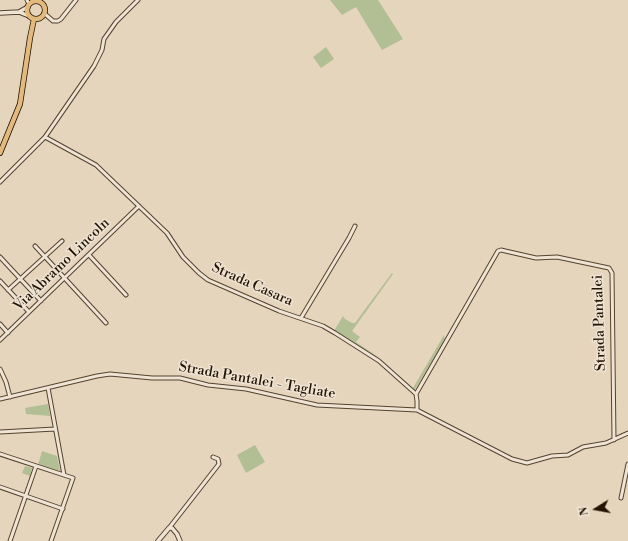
<!DOCTYPE html>
<html>
<head>
<meta charset="utf-8">
<style>
	body { margin:0 }
	#map { position:relative; width:628px; height:541px; overflow:hidden; background:#e6d5bd; font-family:"Libre Bodoni",serif }
	canvas { display:block }
	.north { position:absolute; left:576px; top:489px; width:40px; height:40px; -webkit-text-stroke:3px #efe4d4; paint-order:stroke; rotate:259deg; font-size:11px; font-weight:700; line-height:16px; text-align:center; color:#221200 }
	.north::after { content:''; display:block; margin:auto; width:14px; height:18px; background:#221200; clip-path:polygon(50% 0,100% 100%,50% 72%,0 100%) }
</style>
</head>
<body>
<div id="map">
<canvas width="628" height="541"></canvas>
<div class="north">N</div>
</div>
<script>
const ctx = document.querySelector('canvas').getContext('2d');
ctx.lineJoin = 'round';
function fill(path, color) { ctx.fillStyle = color; ctx.fill(path, 'evenodd'); }
const poly = rows => new Path2D(rows.map(r => 'M' + r).join(''));
function stroke(path, color, width, dash) { ctx.strokeStyle = color; ctx.lineWidth = width; ctx.lineCap = dash ? 'butt' : 'round'; ctx.setLineDash(dash || []); ctx.stroke(path); }
function label(font, color, halo, rows, align = 'center') {
  ctx.font = font + ' "Libre Bodoni",serif'; ctx.lineWidth = 3; ctx.setLineDash([]); ctx.textBaseline = 'middle'; ctx.strokeStyle = halo; ctx.fillStyle = color; for (const [text, x, y, turn = 0] of rows) {
    ctx.save(); ctx.translate(x, y); ctx.rotate((+turn || 0) * Math.PI / 180); ctx.textAlign = isNaN(turn) ? turn : align; if (halo) ctx.strokeText(text, 0, 0); ctx.fillText(text, 0, 0); ctx.restore();
  }
}
fill(poly([
	[330,0,378,0,403,39,382,50,356,7,342,15],
	[326,47,334,59,321,68,313,57],
	[392,273,393,274,352,331,360,337,356,342,378,357,413,388,444,335,445,340,414,391,379,360,351,342,349,339,347,340,334,331,343,316,345,319,352,323,355,323],
	[48,404,50,416,26,414,25,408],
	[255,445,265,462,246,473,237,455],
	[42,451,57,456,60,471,38,465],
	[25,466,32,468,30,476,22,473]
]), '#b2be93');
const minor = poly([
	[27,0,29,4],
	[45,14,53,21,58,21,61,19,76,0],
	[45,137,96,165,167,233,183,257,199,273,208,280,279,311,323,326,335,333,379,361,416,394,417,401,417,410],
	[0,182,45,137,94,66,102,50,104,39,116,22,138,0],
	[35,246,106,323],
	[89,255,126,295],
	[0,257,41,301],
	[0,281,29,312],
	[8,290,62,241],
	[301,318,349,238,355,226],
	[0,324,8,333],
	[0,340,139,206],
	[0,369,6,382,10,397],
	[48,388,64,475],
	[416,394,498,251,501,250,536,258,557,257,609,268,612,273,614,440],
	[0,399,97,376,110,374,152,378,180,378,208,385,246,389,317,405,417,410,512,459,527,463,552,456,568,455,583,447,606,443,628,433],
	[0,432,55,429],
	[0,454,73,478,51,541],
	[0,487,63,509],
	[621,498,628,464],
	[169,528,219,464,218,459,213,457],
	[10,541,36,466]
]);
const tertiary = poly([
	[28,7,19,12,29,16],
	[0,13,19,12],
	[158,541,169,528,172,528,177,534,180,541]
]);
const primary = poly([
	'27 10a9 9 0 1 1 18 0a9 9 0 1 1-18 0Z',
	[0,153,20,104,30,38,34,19]
]);
stroke(minor, '#53432f', 5);
stroke(tertiary, '#53432f', 5.5);
stroke(primary, '#221200', 6);
stroke(minor, '#efe4d4', 3);
stroke(tertiary, '#efe4d4', 3.5);
stroke(primary, '#e3ba7e', 4.5);
label('14px', '#221200', '#efe4d4', [
	["Via Abramo Lincoln",62,265,-44],
	["Strada Casara",252,285,24],
	["Strada Pantalei",600,323,-92],
	["Strada Pantalei - Tagliate",257,381,10]
]);
</script>
</body>
</html>
